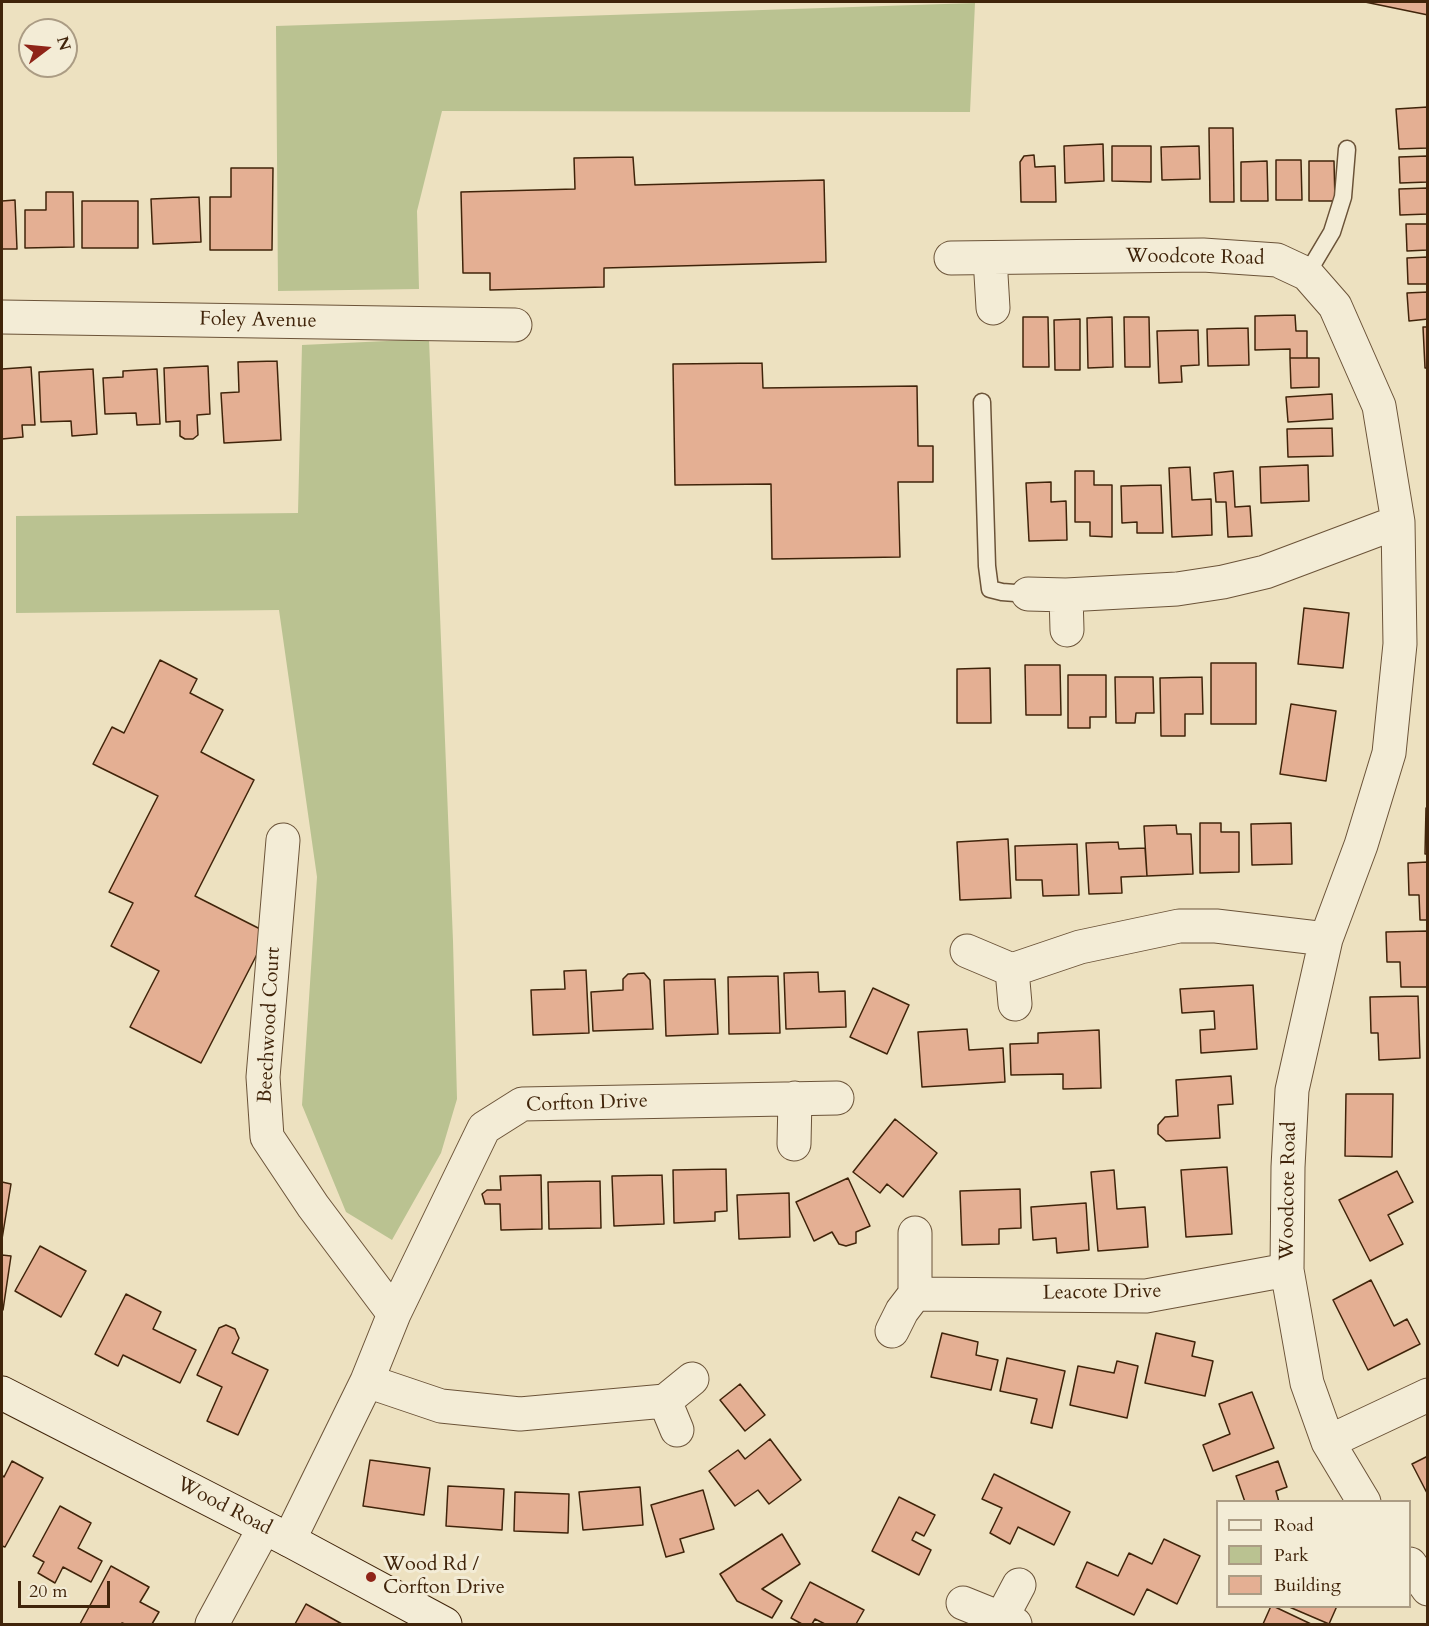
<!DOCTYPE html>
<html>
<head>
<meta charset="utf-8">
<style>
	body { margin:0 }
	#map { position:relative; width:1429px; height:1626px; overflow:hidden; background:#ede1c0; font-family:Cardo,serif }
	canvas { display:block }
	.frame { position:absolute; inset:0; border:3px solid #40240a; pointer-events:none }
	.legend { position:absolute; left:1216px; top:1500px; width:195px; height:108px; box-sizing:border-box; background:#f3ecd6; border:2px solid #ab9c84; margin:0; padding:8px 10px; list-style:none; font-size:18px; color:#40240a }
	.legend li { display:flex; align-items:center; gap:12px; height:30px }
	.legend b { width:30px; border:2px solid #ab9c84 }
	.north { position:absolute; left:18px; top:18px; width:60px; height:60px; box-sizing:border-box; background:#f3ecd6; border:2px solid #ab9c84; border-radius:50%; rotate:74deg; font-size:16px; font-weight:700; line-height:24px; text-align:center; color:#40240a }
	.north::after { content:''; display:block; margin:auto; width:21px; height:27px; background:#8f2418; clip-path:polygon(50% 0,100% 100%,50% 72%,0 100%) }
	.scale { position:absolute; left:18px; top:1581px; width:92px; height:27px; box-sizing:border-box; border:3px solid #40240a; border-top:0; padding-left:8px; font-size:18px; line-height:21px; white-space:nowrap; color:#40240a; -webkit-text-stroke:4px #f3ecd6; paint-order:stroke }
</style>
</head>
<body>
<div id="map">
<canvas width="1429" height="1626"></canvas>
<div class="frame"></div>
<ul class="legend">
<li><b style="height:8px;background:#f3ecd6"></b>Road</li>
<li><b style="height:16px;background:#bac291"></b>Park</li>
<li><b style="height:16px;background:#e4af93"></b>Building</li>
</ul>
<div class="north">N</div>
<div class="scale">20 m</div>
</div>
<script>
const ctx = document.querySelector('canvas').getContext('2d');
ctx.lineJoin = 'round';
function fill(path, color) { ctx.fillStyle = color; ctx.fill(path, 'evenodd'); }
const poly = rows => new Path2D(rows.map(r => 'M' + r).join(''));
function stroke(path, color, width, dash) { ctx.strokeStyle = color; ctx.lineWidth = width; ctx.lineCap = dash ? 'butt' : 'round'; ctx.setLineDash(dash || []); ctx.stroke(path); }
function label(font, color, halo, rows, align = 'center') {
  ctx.font = font + ' Cardo,serif'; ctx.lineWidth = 6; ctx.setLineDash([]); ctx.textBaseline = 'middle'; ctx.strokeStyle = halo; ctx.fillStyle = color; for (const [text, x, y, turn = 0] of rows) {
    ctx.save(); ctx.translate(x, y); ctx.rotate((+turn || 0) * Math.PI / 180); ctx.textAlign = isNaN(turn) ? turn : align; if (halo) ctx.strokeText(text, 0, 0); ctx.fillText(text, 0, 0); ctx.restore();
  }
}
fill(poly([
	[975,3,970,112,442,111,417,211,419,289,278,291,276,26],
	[429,339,453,941,457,1099,441,1153,392,1240,346,1212,302,1105,317,877,279,610,16,613,16,516,298,513,302,345]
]), '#bac291');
const building = poly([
	[1365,2,1428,2,1428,15,1365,2],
	[1428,107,1428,148,1399,149,1396,109,1428,107],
	[1209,128,1233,128,1234,202,1210,202,1209,128],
	[1103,144,1104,181,1065,183,1064,146,1103,144],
	[1112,146,1151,146,1151,182,1112,181,1112,146],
	[1199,146,1200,179,1162,180,1161,147,1199,146],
	[1034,155,1035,167,1055,166,1056,202,1021,202,1020,162,1024,156,1034,155],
	[1428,156,1428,182,1400,183,1399,157,1428,156],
	[633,157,635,185,824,180,826,262,604,268,604,287,490,290,490,273,463,273,461,192,575,189,574,158,633,157],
	[1276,160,1301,160,1302,200,1276,200,1276,160],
	[1267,161,1268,201,1241,201,1241,162,1267,161],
	[1309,161,1334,161,1335,201,1309,201,1309,161],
	[231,168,273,168,272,250,210,250,210,197,231,197,231,168],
	[1428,188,1428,214,1400,215,1399,189,1428,188],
	[46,192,73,192,74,247,25,248,25,210,46,210,46,192],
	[199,197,201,242,153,244,151,199,199,197],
	[15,200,17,249,2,249,2,201,15,200],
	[82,201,138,201,138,248,82,248,82,201],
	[1406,224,1428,224,1428,250,1407,251,1406,224],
	[1428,257,1428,284,1408,284,1407,258,1428,257],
	[1428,292,1428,319,1409,321,1407,293,1428,292],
	[1295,315,1296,331,1307,331,1307,358,1290,358,1290,349,1255,350,1255,316,1295,315],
	[1023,317,1048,317,1049,367,1023,367,1023,317],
	[1112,317,1113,367,1088,368,1087,318,1112,317],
	[1124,317,1149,317,1150,367,1125,367,1124,317],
	[1080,319,1080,370,1055,370,1054,320,1080,319],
	[1423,327,1428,327,1428,368,1425,368,1423,327],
	[1248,328,1249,365,1208,366,1207,329,1248,328],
	[1198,330,1199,365,1181,366,1182,382,1159,383,1157,331,1198,330],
	[1290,358,1319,358,1319,387,1291,388,1290,358],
	[277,361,281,440,224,443,221,393,239,392,238,362,277,361],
	[762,363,763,388,917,386,918,446,933,446,933,482,898,482,900,557,772,559,771,484,675,485,673,364,762,363],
	[208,366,210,414,197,415,198,435,193,439,185,439,180,436,180,421,166,422,164,368,208,366],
	[31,367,35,425,22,425,23,437,2,439,2,369,31,367],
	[93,369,97,434,72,436,71,421,41,422,39,372,93,369],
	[157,369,160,424,137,425,136,413,105,414,103,378,123,377,123,371,157,369],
	[1332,394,1333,419,1288,422,1286,397,1332,394],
	[1332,428,1333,456,1288,457,1287,429,1332,428],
	[1308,465,1309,501,1261,503,1260,467,1308,465],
	[1190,467,1192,500,1211,499,1212,535,1172,537,1169,468,1190,467],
	[1075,471,1094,471,1094,485,1112,485,1112,537,1090,536,1090,522,1075,522,1075,471],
	[1233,471,1235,507,1250,506,1252,536,1228,537,1226,502,1216,502,1214,473,1233,471],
	[1051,482,1051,502,1066,501,1067,540,1029,541,1026,483,1051,482],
	[1161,485,1163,533,1137,533,1137,522,1122,523,1121,486,1161,485],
	[1304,608,1349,613,1343,668,1298,664,1304,608],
	[160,660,197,679,190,693,223,710,201,752,254,780,195,896,268,933,201,1063,130,1027,159,971,111,946,133,903,109,892,158,796,93,764,112,727,124,733,160,660],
	[1211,663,1256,663,1256,724,1211,724,1211,663],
	[1025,665,1060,665,1061,715,1026,715,1025,665],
	[990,668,991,723,957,723,957,669,990,668],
	[1068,675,1106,675,1106,717,1090,717,1090,728,1068,728,1068,675],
	[1115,677,1153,677,1154,713,1136,713,1135,723,1116,723,1115,677],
	[1202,677,1203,714,1185,714,1185,736,1161,736,1160,678,1202,677],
	[1291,704,1336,711,1326,781,1280,774,1291,704],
	[1426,808,1428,808,1428,854,1425,854,1426,808],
	[1200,823,1221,823,1221,832,1239,832,1239,872,1200,873,1200,823],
	[1291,823,1292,864,1252,865,1251,824,1291,823],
	[1176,825,1177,834,1191,834,1193,874,1147,876,1144,826,1176,825],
	[1008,839,1011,898,960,900,957,842,1008,839],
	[1118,842,1119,849,1145,848,1147,876,1121,877,1122,893,1089,894,1086,843,1118,842],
	[1077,844,1079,895,1043,896,1042,880,1016,880,1015,846,1077,844],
	[1428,862,1428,920,1420,920,1419,895,1409,895,1408,863,1428,862],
	[1428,931,1428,987,1401,987,1400,962,1387,962,1386,932,1428,931],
	[586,970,589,1033,533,1035,531,990,565,989,564,971,586,970],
	[818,972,819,992,845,991,846,1027,786,1029,784,973,818,972],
	[644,973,650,980,653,1029,593,1031,591,992,623,990,623,979,628,974,644,973],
	[778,976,780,1033,729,1034,728,977,778,976],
	[715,979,718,1034,666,1036,664,980,715,979],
	[1253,985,1257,1049,1201,1053,1200,1030,1215,1029,1214,1011,1182,1013,1180,989,1253,985],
	[873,988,909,1005,887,1054,850,1037,873,988],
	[1418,996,1420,1058,1379,1060,1378,1033,1371,1033,1370,997,1418,996],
	[967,1029,969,1050,1003,1048,1005,1082,922,1087,918,1032,967,1029],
	[1099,1030,1101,1088,1063,1089,1063,1074,1011,1075,1010,1044,1038,1043,1038,1033,1099,1030],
	[1231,1076,1233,1104,1218,1105,1220,1138,1166,1141,1158,1134,1158,1125,1165,1117,1178,1116,1176,1080,1231,1076],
	[1346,1094,1393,1094,1392,1157,1345,1156,1346,1094],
	[895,1119,937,1153,903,1197,887,1184,880,1193,853,1172,895,1119],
	[1227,1167,1232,1234,1186,1237,1181,1170,1227,1167],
	[726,1169,727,1211,715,1212,715,1221,674,1223,673,1170,726,1169],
	[1114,1170,1117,1209,1145,1207,1148,1247,1098,1251,1091,1172,1114,1170],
	[1397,1171,1413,1202,1388,1215,1403,1244,1370,1261,1339,1200,1397,1171],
	[541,1175,542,1229,501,1230,500,1204,485,1204,482,1194,487,1190,501,1190,500,1176,541,1175],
	[662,1175,664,1224,614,1226,612,1176,662,1175],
	[848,1178,870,1226,856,1232,856,1243,846,1246,839,1244,832,1232,814,1241,796,1202,848,1178],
	[600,1181,601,1228,549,1229,548,1182,600,1181],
	[2,1182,11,1184,2,1239,2,1182],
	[1020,1189,1021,1228,999,1229,999,1244,962,1245,960,1191,1020,1189],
	[789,1193,790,1237,739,1239,737,1195,789,1193],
	[1086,1203,1089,1250,1057,1253,1056,1238,1033,1240,1031,1207,1086,1203],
	[40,1246,86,1271,61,1317,15,1291,40,1246],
	[2,1255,11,1256,3,1310,2,1310,2,1255],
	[1371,1280,1394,1326,1407,1319,1420,1344,1368,1370,1333,1300,1371,1280],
	[126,1294,161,1312,153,1329,196,1350,180,1383,123,1355,118,1366,95,1354,126,1294],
	[226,1325,235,1329,239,1338,232,1353,268,1370,238,1435,207,1421,222,1387,197,1375,219,1328,226,1325],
	[942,1333,978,1342,976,1355,998,1360,991,1390,931,1377,942,1333],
	[1156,1333,1195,1342,1192,1356,1213,1361,1205,1396,1145,1383,1156,1333],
	[1007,1358,1065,1371,1052,1428,1031,1423,1037,1399,1000,1391,1007,1358],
	[1117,1361,1138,1366,1127,1418,1070,1405,1078,1366,1114,1373,1117,1361],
	[740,1384,765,1415,745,1431,720,1400,740,1384],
	[1252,1392,1274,1448,1213,1471,1203,1445,1230,1434,1219,1404,1252,1392],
	[770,1439,801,1480,769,1504,758,1490,735,1506,709,1471,738,1450,745,1459,770,1439],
	[1428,1456,1428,1495,1412,1464,1428,1456],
	[370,1460,430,1468,424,1515,363,1506,370,1460],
	[12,1461,43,1478,5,1547,2,1546,2,1475,4,1477,12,1461],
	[1278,1461,1287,1487,1276,1491,1279,1502,1245,1502,1236,1476,1278,1461],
	[994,1474,1070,1512,1054,1545,1018,1527,1010,1544,990,1533,1002,1508,982,1499,994,1474],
	[448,1486,504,1489,502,1530,446,1526,448,1486],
	[640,1487,643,1525,583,1530,579,1492,640,1487],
	[703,1490,714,1529,680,1539,684,1552,666,1557,651,1505,703,1490],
	[515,1492,569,1494,568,1533,514,1531,515,1492],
	[899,1497,935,1515,924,1536,916,1532,912,1540,931,1550,919,1575,872,1551,899,1497],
	[60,1506,91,1523,78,1548,102,1561,91,1582,63,1567,55,1583,38,1573,44,1562,33,1556,60,1506],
	[782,1534,800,1564,762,1589,782,1601,772,1618,737,1601,720,1574,782,1534],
	[1164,1539,1200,1556,1177,1604,1147,1589,1134,1615,1076,1587,1087,1562,1118,1576,1129,1553,1152,1564,1164,1539],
	[111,1566,149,1587,140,1602,159,1612,152,1624,125,1624,122,1623,121,1624,80,1624,111,1566],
	[810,1582,864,1610,856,1624,825,1624,815,1619,812,1624,802,1624,791,1618,810,1582],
	[306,1604,342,1624,295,1624,306,1604],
	[1271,1606,1273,1606,1311,1624,1263,1624,1271,1606],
	[1287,1606,1337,1606,1329,1624,1287,1606]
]);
fill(building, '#e4af93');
stroke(building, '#40240a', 1.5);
const lane = poly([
	[1307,274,1332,232,1343,197,1347,149],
	[982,402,987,566,990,589,1002,592,1028,594]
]);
const street = poly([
	[951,258,1203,255,1277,260,1307,274,1335,306,1379,406,1398,522,1400,644,1389,753,1361,845,1326,939,1292,1090,1288,1167,1287,1270,1307,1383,1328,1442,1364,1502],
	[990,258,993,308],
	[2,317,515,325],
	[1028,594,1066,595,1177,589,1223,582,1265,572,1398,522],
	[1066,595,1067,630],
	[283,840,263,1077,267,1137,313,1206,394,1314],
	[967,951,1012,970,1015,1004],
	[1012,970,1080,947,1179,926,1216,926,1326,939],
	[794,1144,795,1098],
	[915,1294,1146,1296,1287,1270],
	[892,1331,902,1311,915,1294,915,1233],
	[367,1381,441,1406,520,1414,665,1401],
	[677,1430,665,1401,692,1379],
	[1328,1442,1428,1395],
	[289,1540,367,1381,394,1314,484,1128,522,1104,837,1098],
	[1410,1564,1428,1589],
	[963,1603,1015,1624],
	[1002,1617,1019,1585],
	[212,1624,264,1528]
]);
const secondary = poly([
	[2,1393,289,1540,445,1624]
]);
stroke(lane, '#6b5338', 19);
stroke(street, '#6b5338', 35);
stroke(secondary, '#40240a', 35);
stroke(lane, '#f3ecd6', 16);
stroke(street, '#f3ecd6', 33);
stroke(secondary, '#f3ecd6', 33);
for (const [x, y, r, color] of [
	[371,1577,6,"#8f2418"]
]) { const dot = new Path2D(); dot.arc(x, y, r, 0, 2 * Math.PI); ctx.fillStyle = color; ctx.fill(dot); stroke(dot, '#f3ecd6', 2); }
label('20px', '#40240a', '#f3ecd6', [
	["Woodcote Road",1195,258,1],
	["Foley Avenue",258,321,1],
	["Beechwood Court",270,1025,-87],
	["Corfton Drive",587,1104,-2],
	["Woodcote Road",1289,1191,-89],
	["Leacote Drive",1102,1293,-1],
	["Wood Road",224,1507,27]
]);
label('20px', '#40240a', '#f3ecd6', [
	["Wood Rd /",383,1565],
	["Corfton Drive",383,1588]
], 'left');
</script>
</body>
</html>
